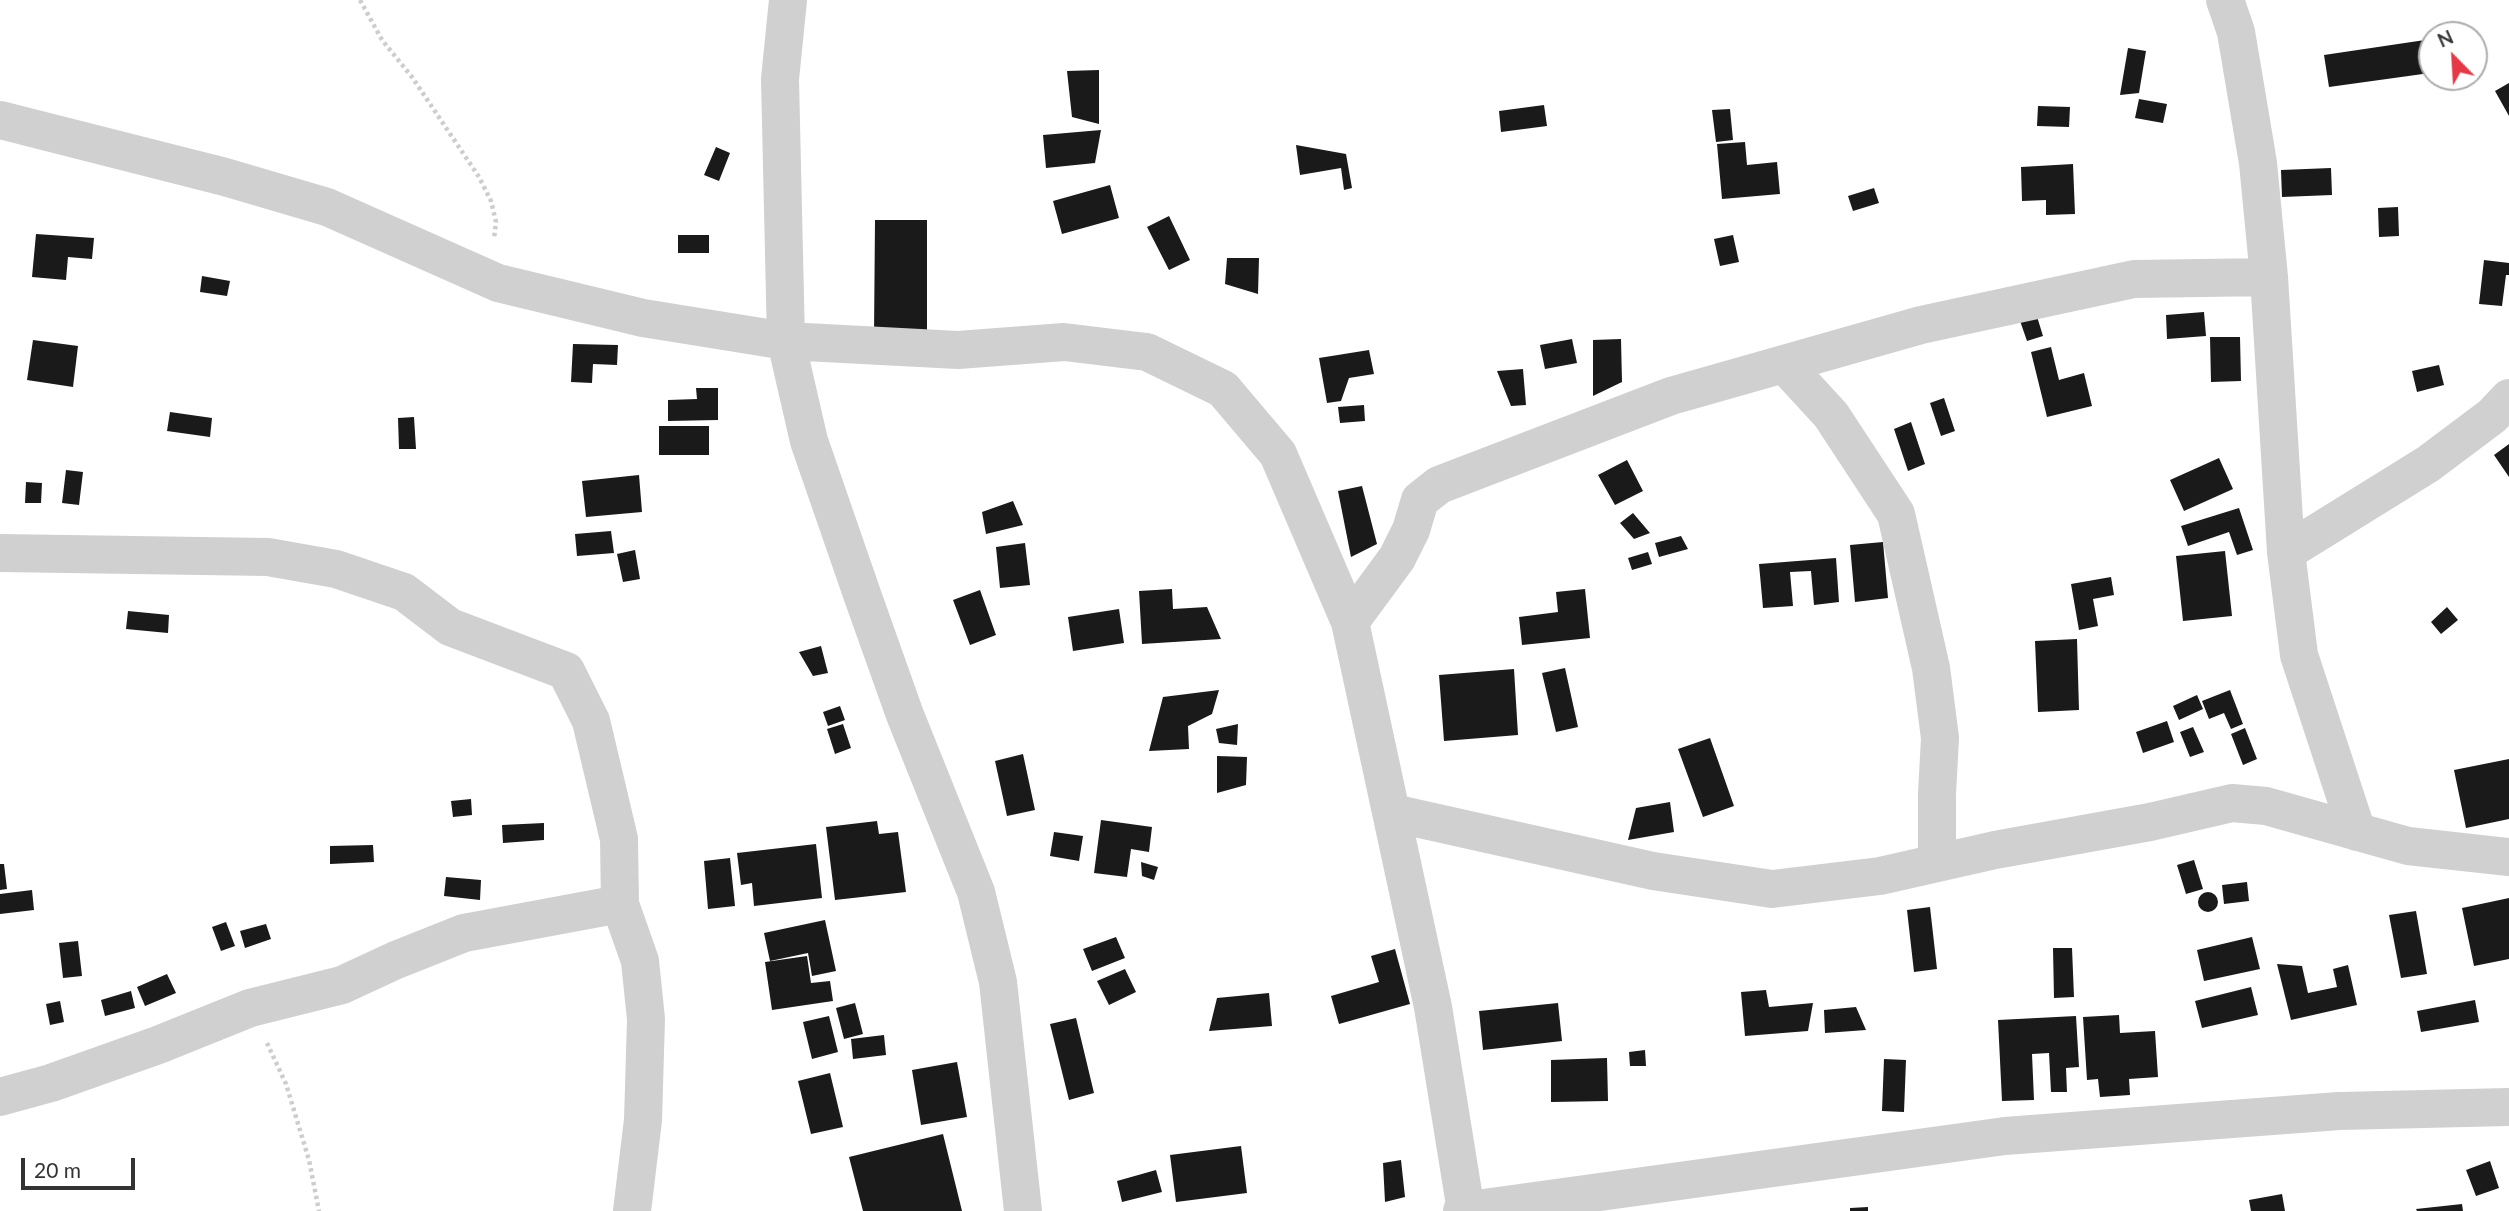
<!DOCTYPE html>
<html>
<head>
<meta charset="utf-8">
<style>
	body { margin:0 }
	#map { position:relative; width:2509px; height:1211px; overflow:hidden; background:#fff; font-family:Lato,sans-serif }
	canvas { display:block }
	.north { position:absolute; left:2418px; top:21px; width:70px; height:70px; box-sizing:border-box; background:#fff; border:2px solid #adadad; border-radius:50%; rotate:336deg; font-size:19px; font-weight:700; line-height:28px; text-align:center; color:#333 }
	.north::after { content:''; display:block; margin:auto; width:24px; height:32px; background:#e63946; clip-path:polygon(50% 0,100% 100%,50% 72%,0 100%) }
	.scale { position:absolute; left:21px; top:1158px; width:114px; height:32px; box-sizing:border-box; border:4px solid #333; border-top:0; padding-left:9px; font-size:21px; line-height:24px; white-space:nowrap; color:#333; -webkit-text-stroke:5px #fff; paint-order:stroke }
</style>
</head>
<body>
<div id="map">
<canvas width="2509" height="1211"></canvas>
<div class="north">N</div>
<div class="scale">20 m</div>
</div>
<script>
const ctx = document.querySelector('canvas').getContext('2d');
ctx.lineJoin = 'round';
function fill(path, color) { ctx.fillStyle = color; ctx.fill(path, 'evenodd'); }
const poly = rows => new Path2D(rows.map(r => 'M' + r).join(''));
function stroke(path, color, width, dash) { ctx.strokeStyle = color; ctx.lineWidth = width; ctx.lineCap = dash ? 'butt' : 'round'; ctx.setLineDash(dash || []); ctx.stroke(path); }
fill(poly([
	[2425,40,2430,73,2329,87,2324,55],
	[2128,48,2146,51,2139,93,2120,95],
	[1099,70,1099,124,1072,117,1067,71],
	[2509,83,2509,116,2495,91],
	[2139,99,2167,104,2163,123,2135,118],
	[1544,105,1547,126,1501,132,1499,111],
	[2038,106,2070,107,2069,127,2037,126],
	[1730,109,1733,140,1716,142,1712,110],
	[1101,130,1095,163,1046,168,1043,135],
	[1745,142,1747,165,1777,162,1780,194,1722,199,1717,144],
	[1296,145,1346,154,1352,188,1344,190,1341,168,1300,175],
	[716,147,730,153,719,181,704,175],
	[2073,164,2075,214,2046,215,2046,200,2022,201,2021,167],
	[2331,168,2332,195,2282,197,2281,170],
	[1110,185,1119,218,1062,234,1053,201],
	[1874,188,1879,203,1853,211,1848,196],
	[2398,207,2399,236,2379,237,2378,208],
	[1169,216,1190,260,1169,270,1147,227],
	[875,220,927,220,927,335,874,335],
	[36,234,94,238,92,259,68,257,66,280,32,277],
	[678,235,709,235,709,253,678,253],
	[1733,235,1739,262,1720,266,1714,239],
	[1227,258,1259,258,1258,294,1225,284],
	[2484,260,2509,263,2509,275,2506,275,2502,306,2479,304],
	[202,276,230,281,227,296,200,292],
	[2035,310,2043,336,2027,341,2018,315],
	[2204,312,2206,336,2167,339,2166,315],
	[2210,337,2240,337,2241,381,2211,382],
	[1572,339,1577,363,1545,369,1540,345],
	[1621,339,1622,382,1593,396,1593,340],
	[33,340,78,346,73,387,27,380],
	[573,344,618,345,617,365,593,364,592,383,571,382],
	[2051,347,2059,380,2084,373,2092,406,2047,417,2031,352],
	[1369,350,1374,374,1349,378,1341,401,1327,403,1319,358],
	[2439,365,2444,385,2417,392,2412,371],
	[1523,369,1526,405,1511,406,1497,371],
	[696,388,718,388,718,420,668,421,668,400,697,399],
	[1944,398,1955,431,1941,436,1930,403],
	[1364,405,1365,421,1340,423,1338,407],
	[170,412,212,418,210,437,167,431],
	[414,417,416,449,399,449,398,418],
	[1911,422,1925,464,1908,471,1894,429],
	[659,426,709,426,709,455,659,455],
	[2509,444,2509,477,2494,455],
	[2219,458,2233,489,2184,511,2170,480],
	[1627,460,1643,491,1615,505,1598,475],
	[66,470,83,472,79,505,62,503],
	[639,475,642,512,586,517,582,481],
	[26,482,42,483,41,503,25,503],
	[1362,486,1377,544,1351,557,1338,491],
	[1013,501,1023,525,986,534,982,512],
	[2239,508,2253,550,2237,555,2229,532,2188,546,2181,526],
	[1633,513,1650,533,1634,539,1620,523],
	[611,531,614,553,577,556,575,534],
	[1681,536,1688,549,1659,557,1655,543],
	[1883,542,1888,598,1855,602,1850,545],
	[1025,543,1030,585,1000,588,996,547],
	[635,550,640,579,623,582,617,554],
	[2225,551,2232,616,2183,621,2176,556],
	[1648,552,1652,564,1632,570,1628,558],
	[1836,558,1839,602,1814,605,1811,571,1790,572,1793,606,1763,608,1759,564],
	[2111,577,2114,595,2093,599,2098,626,2079,630,2071,584],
	[1172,589,1173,609,1207,607,1221,639,1142,644,1139,591],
	[1585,589,1590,638,1522,645,1519,617,1558,612,1556,592],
	[980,590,996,635,970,645,953,600],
	[2447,607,2458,620,2441,634,2431,622],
	[1119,609,1124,643,1073,651,1068,617],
	[128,611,169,615,168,633,126,629],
	[2077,639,2079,710,2038,712,2035,641],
	[821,646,828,673,813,676,799,652],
	[1565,668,1578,727,1556,732,1542,673],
	[1514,669,1518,735,1444,741,1439,675],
	[1219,690,1212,714,1188,726,1189,749,1149,751,1163,697],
	[2230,690,2243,724,2231,729,2224,713,2209,719,2202,701],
	[2197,695,2203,709,2179,720,2173,706],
	[840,706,845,720,828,726,823,712],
	[2167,721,2174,742,2143,753,2136,732],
	[843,724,851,748,835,754,827,729],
	[1238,724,1237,745,1219,743,1216,729],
	[2193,727,2204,752,2190,757,2180,732],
	[2245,728,2257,759,2243,765,2231,734],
	[1710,738,1734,806,1703,817,1678,749],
	[1023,754,1035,810,1007,816,995,761],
	[1217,756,1247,757,1246,785,1217,793],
	[2509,759,2509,819,2466,828,2454,770],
	[471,799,472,815,453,817,451,801],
	[1670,802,1674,832,1628,840,1636,808],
	[1101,820,1152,827,1149,852,1131,849,1127,877,1094,873],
	[877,821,879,834,898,832,906,892,835,900,826,827],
	[544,823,544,840,503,843,502,825],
	[1054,832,1083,836,1079,861,1050,856],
	[816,844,822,898,754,906,752,883,741,885,737,853],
	[373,845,374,862,330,864,330,846],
	[730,858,735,906,708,909,704,861],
	[2194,860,2203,889,2186,894,2177,865],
	[1141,862,1158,867,1154,880,1142,876],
	[0,864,4,864,7,889,0,890],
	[446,877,481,880,480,900,444,896],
	[2247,882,2249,901,2224,904,2222,885],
	[32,890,34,910,0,914,0,894],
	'2198 902a10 10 0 1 1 20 0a10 10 0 1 1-20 0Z',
	[2509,898,2509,959,2474,966,2462,908],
	[1930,907,1937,969,1914,972,1907,910],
	[2416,911,2427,974,2401,978,2389,915],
	[825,920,836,971,812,976,808,953,770,961,764,933],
	[226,922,235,946,221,951,212,927],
	[266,924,271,939,245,948,240,931],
	[1116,937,1125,958,1092,971,1083,949],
	[2252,937,2260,969,2204,981,2197,950],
	[78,941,82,976,63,978,59,943],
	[2053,948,2072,948,2074,997,2054,998],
	[1395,949,1410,1004,1339,1024,1331,996,1379,982,1371,956],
	[807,956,811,983,830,981,833,1001,772,1010,765,962],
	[2277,964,2302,966,2308,993,2337,987,2333,969,2348,965,2357,1005,2291,1020],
	[1125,969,1136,992,1109,1005,1097,981],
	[167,974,176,993,145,1006,137,987],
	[2251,987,2258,1015,2202,1028,2195,1001],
	[1766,990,1769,1007,1813,1003,1808,1031,1745,1036,1741,992],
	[131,991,135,1008,105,1016,101,1000],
	[1269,993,1272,1026,1209,1031,1217,998],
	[2475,1000,2479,1022,2421,1032,2417,1011],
	[60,1001,64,1022,50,1025,46,1004],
	[855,1003,863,1034,844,1039,836,1008],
	[1558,1003,1562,1041,1483,1050,1479,1011],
	[1856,1007,1866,1030,1825,1033,1824,1010],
	[2119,1015,2120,1033,2155,1031,2158,1077,2129,1079,2130,1095,2100,1097,2098,1079,2087,1080,2083,1017],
	[829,1016,838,1052,812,1059,803,1022],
	[2076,1016,2079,1067,2066,1068,2067,1092,2051,1092,2049,1053,2032,1054,2034,1100,2002,1101,1998,1020],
	[1076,1018,1094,1093,1069,1100,1050,1024],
	[884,1035,886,1055,853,1059,851,1039],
	[1645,1050,1646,1066,1630,1066,1629,1052],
	[1607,1058,1608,1101,1551,1102,1551,1060],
	[1884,1059,1906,1060,1904,1112,1882,1111],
	[957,1062,967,1117,921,1125,912,1070],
	[830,1073,843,1127,811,1134,798,1081],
	[943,1134,962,1211,863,1211,849,1157],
	[1241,1146,1247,1193,1176,1202,1170,1155],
	[1401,1160,1405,1197,1385,1202,1383,1163],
	[2490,1161,2499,1188,2476,1196,2466,1170],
	[1156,1170,1162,1192,1122,1202,1117,1181],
	[2282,1194,2285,1211,2251,1211,2249,1200],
	[2462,1204,2463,1211,2417,1211,2416,1209],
	[1868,1207,1868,1211,1850,1211,1850,1208]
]), '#1a1a1a');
stroke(poly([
	[360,0,382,40,412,77,479,177,491,201,496,222,494,239],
	[267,1043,286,1084,309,1160,319,1211]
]), '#cdcdcd', 4.5, [3.5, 3.5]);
stroke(poly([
	[788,0,780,79,786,341,809,441,863,597,905,715,976,892,998,982,1023,1211],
	[2225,0,2236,32,2258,163,2269,277,2286,552,2299,655,2357,832],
	[0,120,225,177,327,207,498,283,643,318,786,341,958,350,1064,342,1147,352,1223,389,1278,454,1350,622,1433,1007,1466,1211],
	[1785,365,1831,415,1896,514,1931,668,1940,738,1937,794,1937,863],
	[2286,552,2428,464,2492,416,2509,398],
	[0,553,268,557,336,569,404,592,450,627,566,671,591,721,619,839,620,904,640,961,646,1019,643,1120,632,1211],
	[1350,622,1397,558,1411,530,1420,500,1439,485,1671,396,1921,325,2134,279,2269,277],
	[1393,813,1653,871,1772,889,1880,876,1995,850,2150,822,2232,803,2266,806,2408,846,2509,857],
	[0,1097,51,1083,158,1045,250,1008,342,985,396,960,464,933,620,904],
	[1462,1211,2005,1136,2339,1111,2509,1107]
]), '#d0d0d0', 38);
</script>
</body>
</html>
